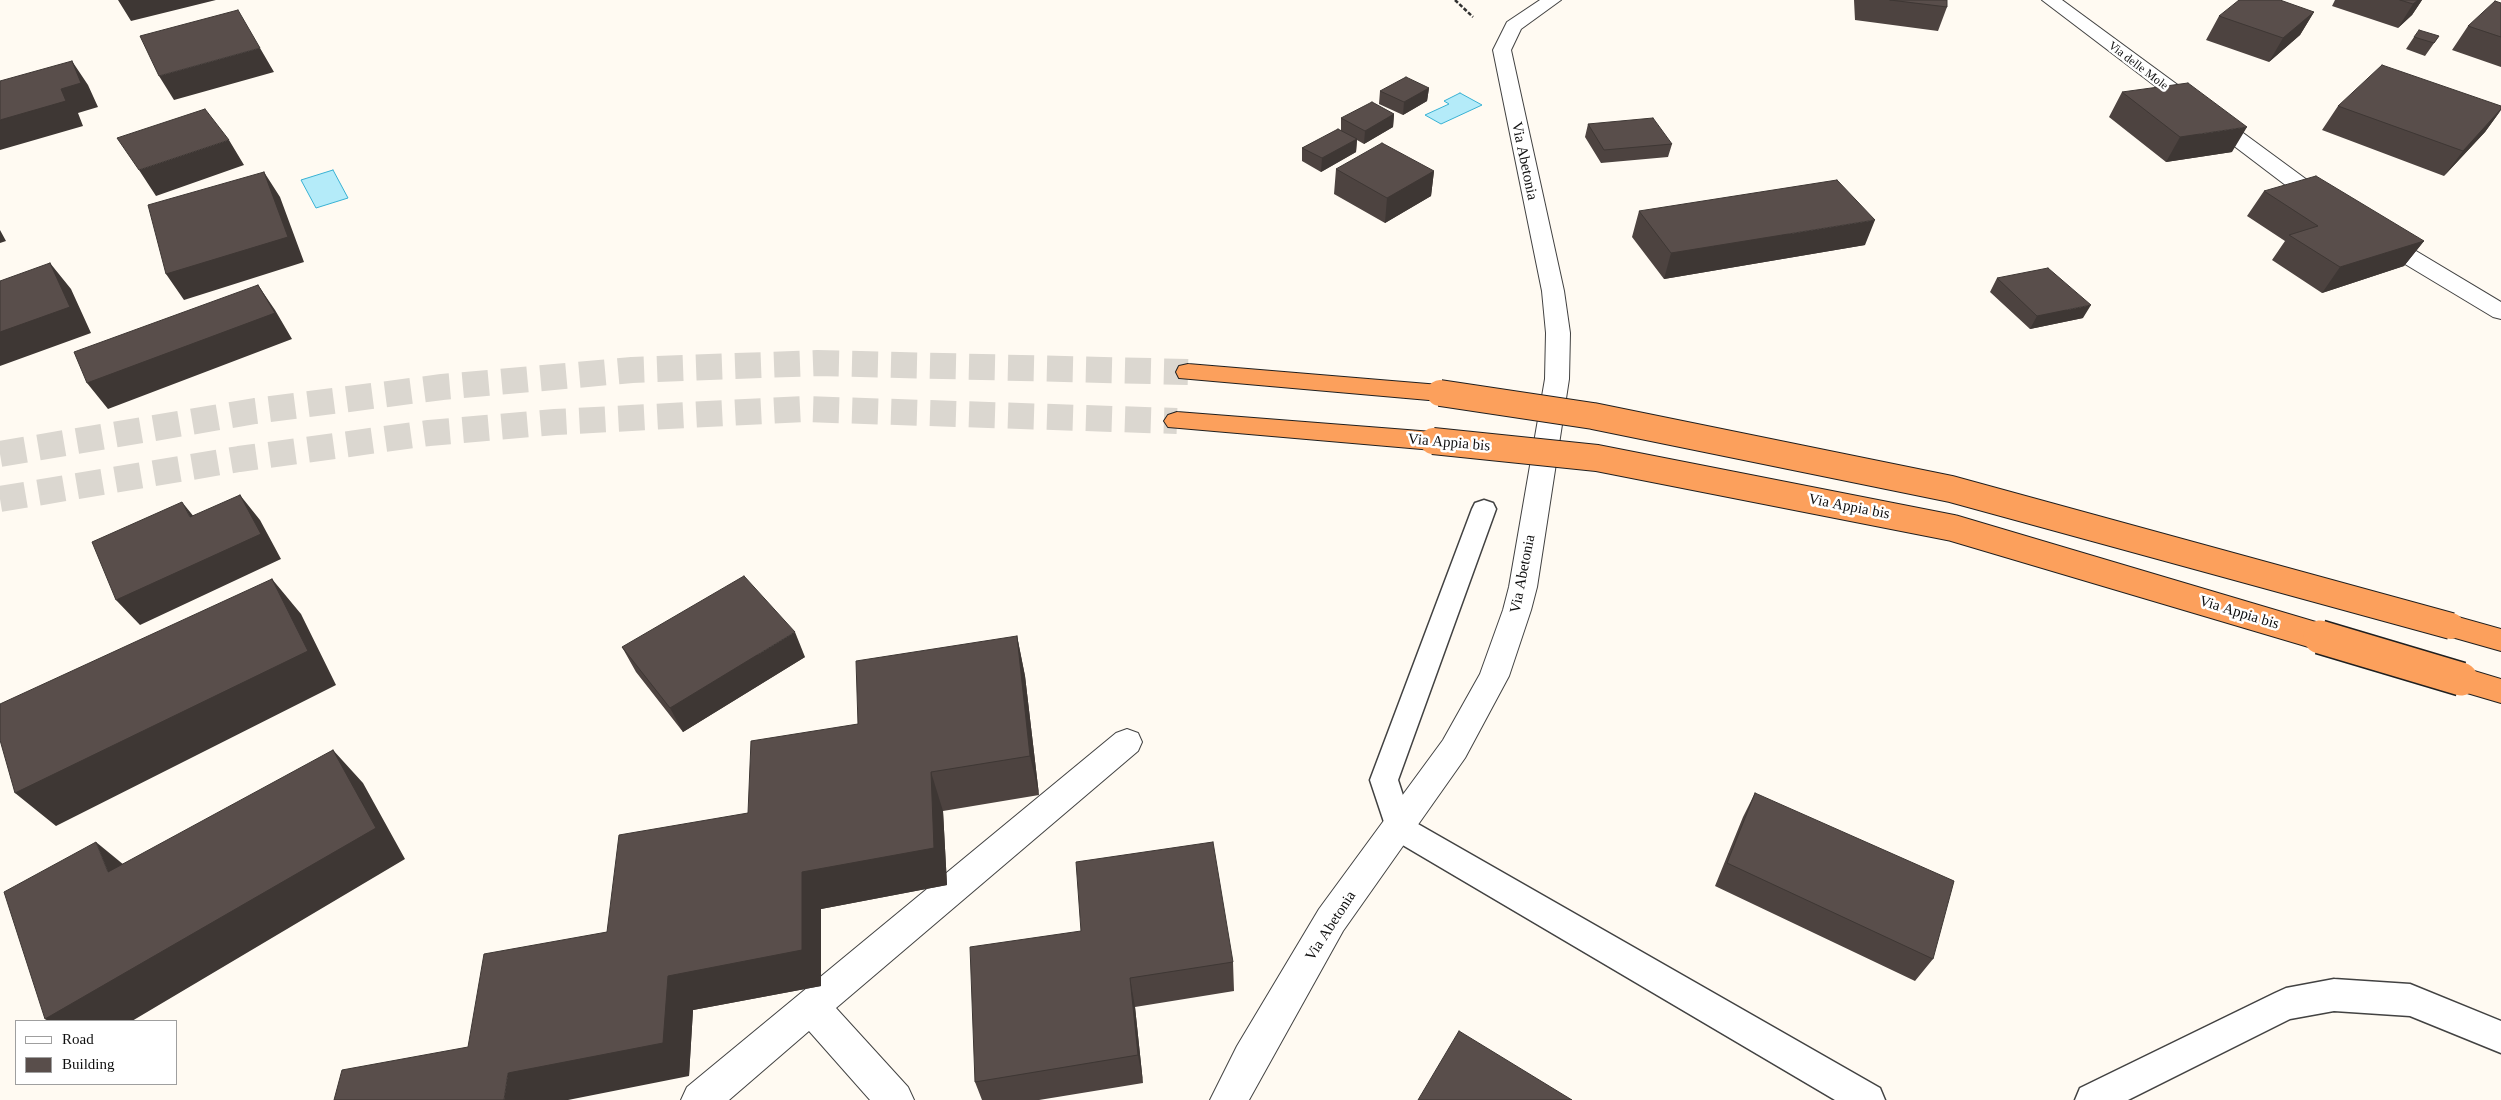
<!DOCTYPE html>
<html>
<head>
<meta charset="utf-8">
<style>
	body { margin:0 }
	#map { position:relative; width:2501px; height:1100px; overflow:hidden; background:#fffaf2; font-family:Georgia,serif }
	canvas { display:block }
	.legend { position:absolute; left:15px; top:1020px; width:162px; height:65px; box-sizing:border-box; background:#fff; border:1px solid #9f9f9f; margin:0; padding:6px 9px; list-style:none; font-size:15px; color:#0f0f0f }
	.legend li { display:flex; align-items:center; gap:10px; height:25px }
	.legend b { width:25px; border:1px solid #9f9f9f }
</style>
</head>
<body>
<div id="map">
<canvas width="2501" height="1100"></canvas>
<ul class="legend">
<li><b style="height:6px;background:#fff"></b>Road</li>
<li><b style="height:14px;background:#594e4b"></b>Building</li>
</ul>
</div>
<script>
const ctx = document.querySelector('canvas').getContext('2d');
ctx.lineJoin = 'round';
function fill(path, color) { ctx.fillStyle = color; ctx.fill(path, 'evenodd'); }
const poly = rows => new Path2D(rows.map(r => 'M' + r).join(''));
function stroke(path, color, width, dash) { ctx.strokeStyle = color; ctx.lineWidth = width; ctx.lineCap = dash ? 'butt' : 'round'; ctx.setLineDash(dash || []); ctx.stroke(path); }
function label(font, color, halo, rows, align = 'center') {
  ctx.font = font + ' Georgia,serif'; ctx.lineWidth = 5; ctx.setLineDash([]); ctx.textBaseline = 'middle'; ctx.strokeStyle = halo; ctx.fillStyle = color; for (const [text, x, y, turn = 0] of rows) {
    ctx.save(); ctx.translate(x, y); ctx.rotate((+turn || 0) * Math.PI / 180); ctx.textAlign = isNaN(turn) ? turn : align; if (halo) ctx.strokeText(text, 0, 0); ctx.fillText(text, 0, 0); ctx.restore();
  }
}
const water = poly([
	[1460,93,1482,105,1441,124,1425,115,1449,104,1444,101,1460,93],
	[333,170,348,198,316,208,301,180,333,170]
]);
fill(water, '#b4ebf9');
stroke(water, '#38b1d3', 1);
stroke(poly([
	[0,454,255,411,442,387,632,370,817,363,1188,372],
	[0,499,239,459,429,433,555,422,803,409,1177,421]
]), '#dbd7d0', 26, [26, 13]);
const service = poly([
	[1484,500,1493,503,1496,509,1398,780,1411,820,1880,1088,1885,1100,1835,1100,1389,837,1370,780,1472,509,1475,503,1484,500],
	[2334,979,2410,984,2501,1021,2501,1053,2410,1016,2334,1011,2290,1019,2128,1100,2075,1100,2080,1088,2275,993,2286,988,2334,979]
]);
const minor = poly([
	[1540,0,1561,0,1521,29,1511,50,1564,291,1570,333,1569,379,1537,587,1531,610,1509,676,1465,758,1343,931,1249,1100,1210,1100,1237,1046,1319,909,1443,740,1480,674,1503,610,1509,587,1545,379,1546,333,1542,291,1493,50,1507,22,1540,0],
	[2042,0,2062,0,2333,199,2336,204,2333,209,2325,210,2317,209,2042,0],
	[2378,231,2386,233,2501,302,2501,319,2493,317,2370,243,2367,238,2370,233,2378,231],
	[1127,729,1138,733,1142,742,1138,751,836,1008,908,1087,914,1100,870,1100,809,1031,729,1100,681,1100,687,1087,1116,733,1127,729]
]);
const trunk = poly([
	[1188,364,1440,385,1449,387,1452,393,1449,399,1440,401,1179,378,1176,372,1179,366,1188,364],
	[1177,412,1433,432,1442,435,1446,441,1442,447,1433,450,1168,427,1164,421,1168,415,1177,412],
	[2451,615,2501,629,2501,651,2441,634,2437,626,2441,618,2451,615],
	[2461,667,2501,679,2501,703,2450,688,2446,679,2450,670,2461,667]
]);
stroke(service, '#424242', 3);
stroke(minor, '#424242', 2);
stroke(trunk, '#202020', 2);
stroke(poly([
	[1455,0,1473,17]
]), '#313131', 2.5, [4, 2]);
fill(service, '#fff');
fill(minor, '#fff');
fill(trunk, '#fca05c');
const trunkBridgeFar1 = poly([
	[1440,393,1593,416,1951,489,2451,626],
	[1433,441,1597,458,1953,528,2324,638]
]);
const trunkBridge = poly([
	[2320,637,2461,679]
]);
stroke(trunkBridgeFar1, '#202020', 28, []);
stroke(trunkBridge, '#202020', 36, []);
stroke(trunkBridgeFar1, '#fca05c', 26);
stroke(trunkBridge, '#fca05c', 33);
fill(poly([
	[1854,0,1947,0,1947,7,1938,31,1855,20],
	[2335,0,2422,0,2412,15,2398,28,2332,6],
	[2501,3,2501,67,2452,50,2468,26],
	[2314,12,2300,35,2269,62,2206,40,2219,16],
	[2439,36,2425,56,2406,49,2414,37],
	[1429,88,1427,101,1403,115,1379,104,1380,91],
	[2122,92,2232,152,2166,162,2109,117],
	[2338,106,2501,110,2485,132,2444,176,2322,130],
	[1394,114,1393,127,1364,144,1357,140,1356,152,1321,172,1302,161,1302,148,1341,130,1341,118],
	[1588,124,1672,144,1668,157,1601,163,1585,137],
	[1336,169,1434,171,1431,196,1385,223,1334,194],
	[2264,191,2424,241,2404,266,2322,293,2272,260,2285,241,2247,216],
	[1639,211,1865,245,1664,279,1632,237],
	[1997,278,2083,318,2030,329,1990,292],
	[1017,636,1025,676,1039,795,943,811,947,885,821,909,821,986,693,1010,689,1076,468,1047,607,932,748,813,858,724],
	[622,647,805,657,683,732,636,672],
	[1755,793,1933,959,1915,981,1715,886,1743,817],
	[1081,931,1233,962,1234,991,1135,1007,1143,1083,1039,1100,982,1100,975,1082]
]), '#4d4340');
fill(poly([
	[118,0,216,0,131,21],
	[2418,0,2422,0,2412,15,2398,28,2413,4],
	[2314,12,2300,35,2269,62,2283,38],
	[260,48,274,72,174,100,159,76],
	[72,61,88,85,98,107,78,113,83,126,0,150,0,120,61,89],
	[1429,88,1427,101,1403,115,1404,102],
	[2501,110,2485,132,2444,176,2463,151],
	[1394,114,1393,127,1364,144,1365,131],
	[2247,127,2232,152,2166,162,2180,137],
	[1357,139,1356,152,1321,172,1322,158],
	[229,140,244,165,156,196,139,170],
	[1434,171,1431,196,1385,223,1387,198],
	[264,172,280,197,304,262,184,300,166,274],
	[1875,220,1865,245,1664,279,1671,253],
	[0,230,6,241,0,243],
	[2424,241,2404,266,2322,293,2340,267],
	[50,263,71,289,91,333,0,366,0,332],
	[258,285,275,310,292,339,108,409,87,383],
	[2091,305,2083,318,2030,329,2037,316],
	[240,495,260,520,281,559,140,625,116,600],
	[182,502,203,528,190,517],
	[272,579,301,614,336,685,56,826,15,793],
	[795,632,805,657,683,732,670,708],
	[1017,636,1025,676,1039,795,1030,756],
	[333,750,363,783,405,859,132,1021,48,1021,45,1019],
	[931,772,943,811,947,885,821,909,821,986,693,1010,689,1076,568,1100,504,1100,508,1073,668,976],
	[96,842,135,874,108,872],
	[1130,978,1135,1007,1143,1083,1138,1055]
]), '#3e3734');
const building = poly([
	[1890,0,1947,0,1947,7,1890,0],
	[2239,0,2280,0,2314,12,2283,38,2219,16,2239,0],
	[2400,0,2418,0,2413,4,2400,0],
	[2495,1,2501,3,2501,37,2468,26,2495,1],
	[238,10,260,48,159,76,140,36,238,10],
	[2419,30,2439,36,2434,43,2414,37,2419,30],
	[72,61,81,83,61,89,66,101,0,120,0,81,72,61],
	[2382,65,2501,106,2501,109,2463,151,2338,106,2382,65],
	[1406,77,1429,88,1404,102,1380,91,1406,77],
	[2188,83,2247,127,2180,137,2122,92,2188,83],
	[1372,102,1394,114,1365,131,1341,118,1372,102],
	[205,109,229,140,139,170,117,138,205,109],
	[1653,118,1672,144,1604,150,1588,124,1653,118],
	[1338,129,1357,139,1322,158,1302,148,1338,129],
	[1382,143,1434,171,1387,198,1336,169,1382,143],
	[264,172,288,237,166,274,148,205,264,172],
	[2316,176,2424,241,2340,267,2289,235,2318,226,2264,191,2316,176],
	[1837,180,1875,220,1671,253,1639,211,1837,180],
	[50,263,70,307,0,332,0,281,50,263],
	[2048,268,2091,305,2037,316,1997,278,2048,268],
	[258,285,275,313,87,383,74,352,258,285],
	[240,495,261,534,116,600,92,542,182,502,190,517,240,495],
	[744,576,795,632,670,708,622,647,744,576],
	[272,579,308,651,15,793,0,740,0,704,272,579],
	[1017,636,1030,756,931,772,934,848,802,872,802,950,668,976,663,1043,508,1073,504,1100,334,1100,342,1070,468,1047,484,954,607,932,619,835,748,813,751,741,858,724,856,661,1017,636],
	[333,750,376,828,45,1019,4,892,96,842,108,872,333,750],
	[1755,793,1954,881,1933,959,1727,863,1755,793],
	[1213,842,1233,962,1130,978,1138,1055,975,1082,970,947,1081,931,1076,862,1213,842],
	[1459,1031,1572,1100,1418,1100,1459,1031]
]);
fill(building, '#594e4b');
stroke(building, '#3e3734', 1);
label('12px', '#0f0f0f', '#fff', [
	["Via delle Mole",2138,66,37]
]);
label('15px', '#0f0f0f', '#fff', [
	["Via Abetonia",1524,161,78],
	["Via Appia bis",1449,443,5],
	["Via Appia bis",1849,507,11],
	["Via Abetonia",1523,574,-79],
	["Via Appia bis",2239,613,17],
	["Via Abetonia",1331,926,-57]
]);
</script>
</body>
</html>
